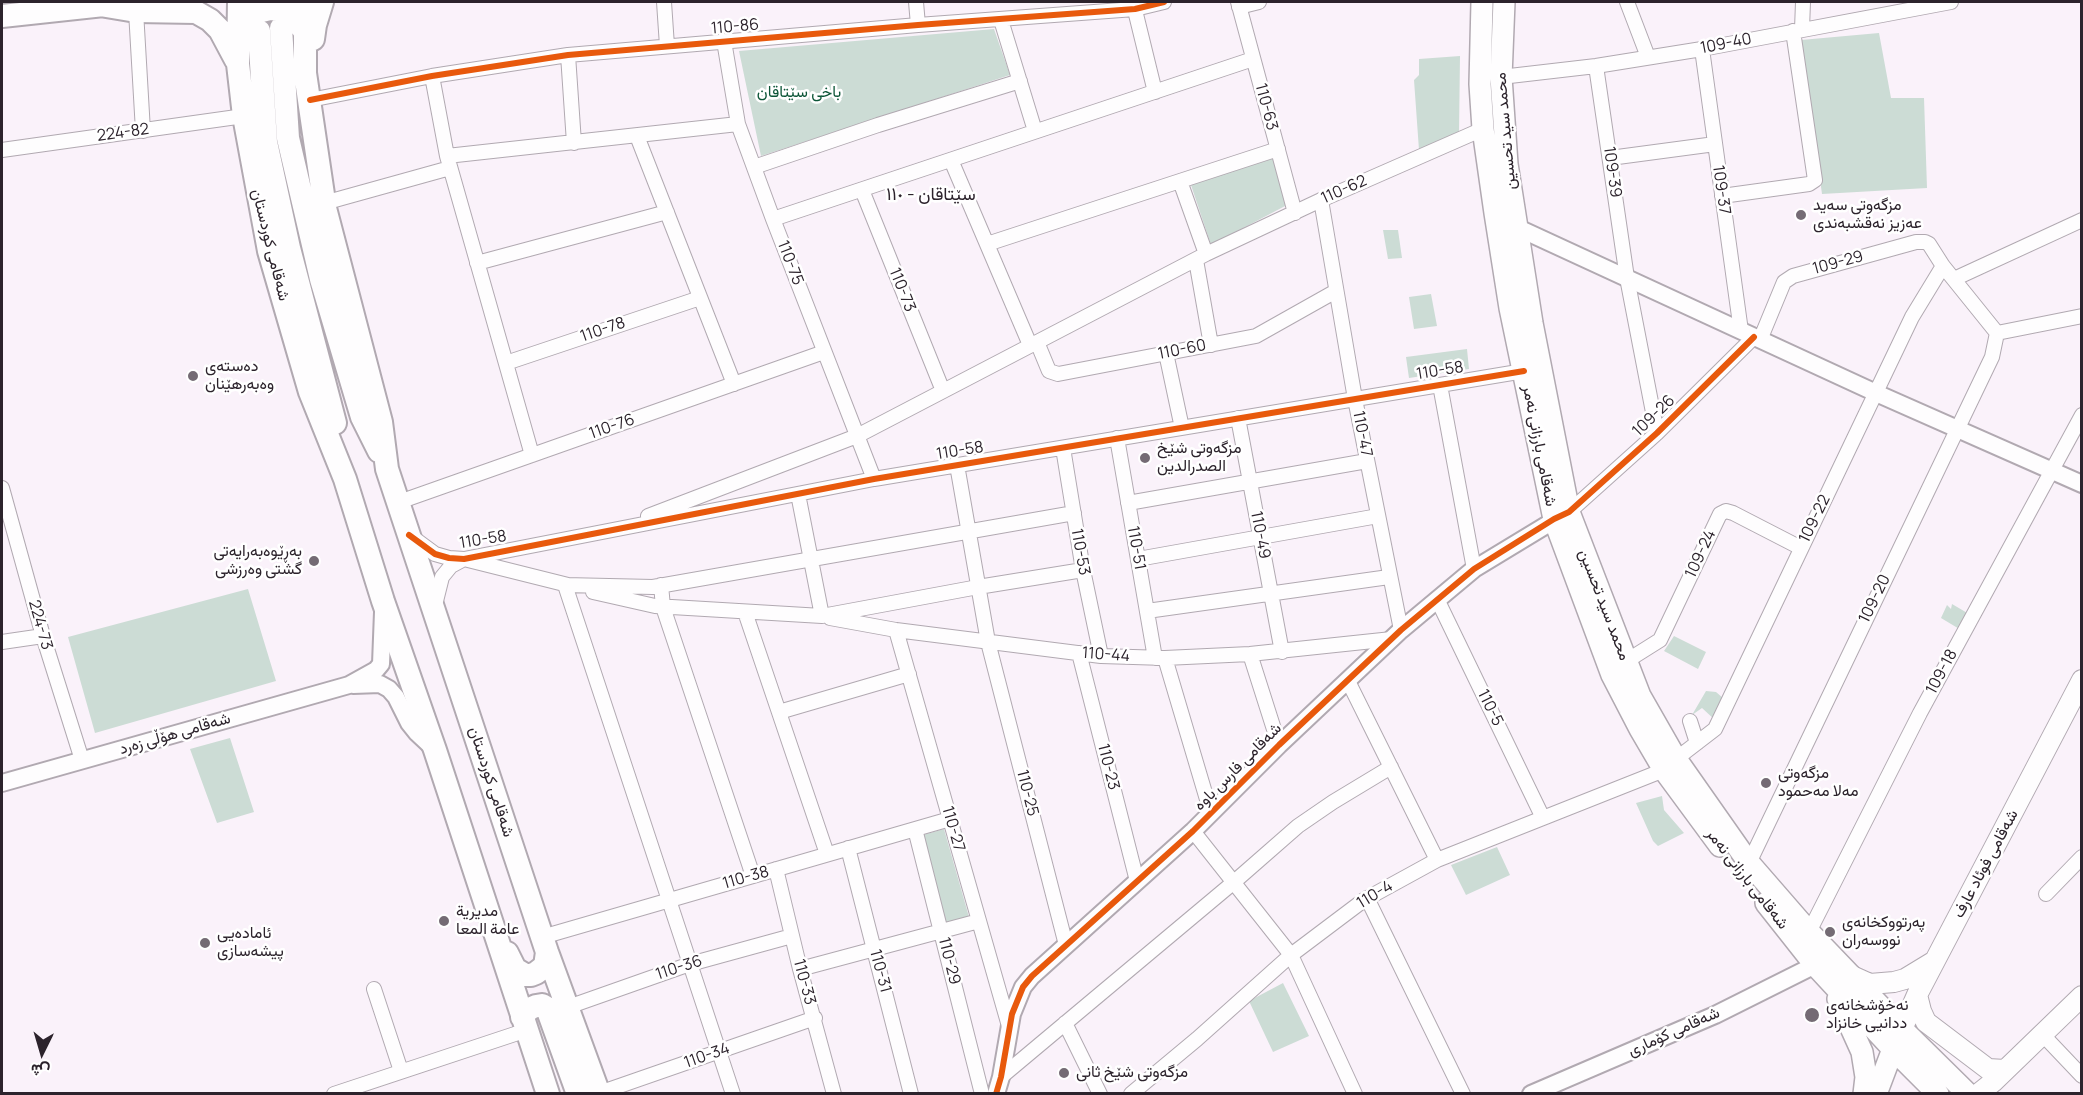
<!DOCTYPE html>
<html>
<head>
<meta charset="utf-8">
<style>
	body { margin:0 }
	#map { position:relative; width:2083px; height:1095px; overflow:hidden; background:#faf2fa; font-family:Manrope,Vazirmatn,sans-serif }
	canvas { display:block }
	.frame { position:absolute; inset:0; border:3px solid #2c232c; pointer-events:none }
	.north { position:absolute; left:12px; top:1023px; width:60px; height:60px; -webkit-text-stroke:4px #fff; paint-order:stroke; rotate:185deg; font-size:16px; font-weight:700; line-height:24px; text-align:center; color:#2c232c }
	.north::after { content:''; display:block; margin:auto; width:21px; height:27px; background:#2c232c; clip-path:polygon(50% 0,100% 100%,50% 72%,0 100%) }
</style>
</head>
<body>
<div id="map">
<canvas width="2083" height="1095"></canvas>
<div class="frame"></div>
<div class="north">ش</div>
</div>
<script>
const ctx = document.querySelector('canvas').getContext('2d');
ctx.lineJoin = 'round';
function fill(path, color) { ctx.fillStyle = color; ctx.fill(path, 'evenodd'); }
const poly = rows => new Path2D(rows.map(r => 'M' + r).join(''));
function stroke(path, color, width, dash) { ctx.strokeStyle = color; ctx.lineWidth = width; ctx.lineCap = dash ? 'butt' : 'round'; ctx.setLineDash(dash || []); ctx.stroke(path); }
function label(font, color, halo, rows, align = 'center') {
  ctx.font = font + ' Manrope,Vazirmatn,sans-serif'; ctx.lineWidth = 5; ctx.setLineDash([]); ctx.textBaseline = 'middle'; ctx.strokeStyle = halo; ctx.fillStyle = color; for (const [text, x, y, turn = 0] of rows) {
    ctx.save(); ctx.translate(x, y); ctx.rotate((+turn || 0) * Math.PI / 180); ctx.textAlign = isNaN(turn) ? turn : align; if (halo) ctx.strokeText(text, 0, 0); ctx.fillText(text, 0, 0); ctx.restore();
  }
}
fill(poly([
	[994,29,1010,75,761,156,739,51],
	[1879,33,1891,98,1924,98,1927,188,1822,194,1801,40],
	[1460,56,1459,133,1419,150,1414,80,1419,75,1419,59],
	[1272,156,1287,205,1211,245,1191,185],
	[1383,230,1398,230,1402,258,1388,259],
	[1431,294,1437,326,1414,329,1409,297],
	[1467,349,1469,369,1409,378,1406,357],
	[248,589,276,681,95,733,68,637],
	[1952,604,1969,614,1961,630,1941,618,1947,605,1951,609],
	[1674,636,1706,652,1698,669,1664,651],
	[1706,691,1716,692,1723,698,1715,720,1702,708,1692,715],
	[230,738,254,812,217,823,190,749],
	[1662,796,1664,810,1684,833,1658,846,1653,841,1636,803],
	[944,829,969,917,946,923,923,835],
	[1497,847,1510,875,1466,895,1451,865],
	[1283,983,1309,1036,1273,1052,1249,1001]
]), '#ccdcd5');
const minor = poly([
	[664,2,667,46],
	[916,2,918,25],
	[1133,2,1155,92],
	[1238,2,1295,213],
	[1627,2,1648,57],
	[1239,7,1259,2],
	[136,11,143,131],
	[1001,20,1035,131],
	[1802,29,1803,2],
	[724,41,738,124,773,219,874,479],
	[1702,49,1741,331],
	[568,55,574,143],
	[1596,66,1627,278,1657,433],
	[432,76,447,156,532,455],
	[1501,77,1596,66,1702,49,1951,2],
	[310,100,432,76,568,55,918,25,1135,9,1164,2],
	[637,136,734,384],
	[2,150,244,116],
	[447,156,738,124],
	[1610,158,1715,144],
	[951,160,1030,345],
	[754,167,878,125,1020,81],
	[1180,181,1206,254],
	[862,190,943,391],
	[1722,196,1809,184,1815,180,1793,31],
	[1321,200,1355,399,1401,630],
	[324,203,450,168],
	[773,219,1253,59],
	[987,244,1278,149],
	[1196,260,1211,345],
	[477,263,667,212],
	[1954,279,2082,220],
	[1760,340,1784,282,1793,276,1916,242,1925,242,1929,244,1943,266,1997,333,2082,316],
	[1037,342,1049,371,1058,374,1256,336,1336,291],
	[1166,353,1182,428],
	[506,363,700,298],
	[1440,385,1474,569],
	[1238,418,1282,652],
	[1117,438,1155,658],
	[1063,448,1083,570,1101,656],
	[957,465,988,642,1066,945],
	[2,488,43,636,82,760],
	[798,494,822,616],
	[399,502,824,352],
	[1128,503,1367,461],
	[1569,512,1657,433,1754,337],
	[648,516,857,436,1206,254,1321,200,1483,129],
	[412,537,435,554,449,558,464,559,874,479,1524,371],
	[1138,559,1378,516],
	[661,585,663,607,753,876],
	[593,592,655,606,822,616,978,587,1083,570],
	[1437,599,1543,818],
	[435,605,442,577,451,566,464,559,572,586],
	[1147,611,1389,577],
	[745,612,827,854],
	[830,618,896,630,1101,656,1165,658,1250,654,1392,639],
	[896,630,1009,1026],
	[2,642,43,636],
	[1079,653,1137,881],
	[1250,654,1279,745],
	[1165,658,1211,813],
	[1625,662,1660,640,1720,514,1726,511,1733,513,1801,548],
	[1348,681,1437,860],
	[779,712,909,674],
	[1690,721,1697,743],
	[1676,759,1715,729,1912,317,1943,266],
	[915,829,982,1094],
	[1193,831,1291,955,1355,1094],
	[848,848,911,1094],
	[1749,863,1992,357,1997,333],
	[776,869,800,969,834,1094],
	[2046,894,2082,857],
	[1367,898,1463,1094],
	[1809,932,1920,713,2082,415],
	[542,937,950,819],
	[800,969,979,921],
	[374,989,401,1071],
	[568,1007,690,964,792,936],
	[1065,1023,1100,1094],
	[2043,1035,2082,1076],
	[1001,1077,1234,882,1298,826,1333,802,1391,767],
	[599,1093,815,1018],
	[334,1094,527,1030],
	[733,1094,565,585,653,587,1074,513],
	[1131,1094,1197,1039,1291,955,1364,900,1437,860,1664,770]
]);
const tertiary = poly([
	[1516,227,1876,393,2082,484],
	[353,685,380,684,389,689,396,697,409,723,417,733,433,748],
	[2,783,349,685,376,670,381,664,383,612],
	[996,1094,1001,1077,1012,1014,1023,987,1032,976,1193,831,1279,745,1401,630,1474,569,1563,515],
	[1531,1094,1715,1015,1815,965]
]);
const secondary = poly([
	[1850,975,1870,984,1894,982,1905,979,1933,962],
	[1917,995,1921,1011,1926,1022,1988,1069,2005,1070],
	[1896,1043,1917,995,2082,680],
	[1978,1094,1993,1082,2082,996]
]);
const primary = poly([
	[1482,2,1480,84,1483,129,1495,213,1510,308,1554,519,1612,675,1640,729,1664,770,1720,846],
	[1504,2,1501,77,1507,164,1532,323,1569,512,1640,696,1676,759,1749,863,1809,932,1902,1029,1968,1094],
	[1766,903,1815,965,1893,1049,1938,1094],
	[1838,999,1862,1052,1866,1077,1864,1094],
	[1876,1094,1893,1049]
]);
const trunk = poly([
	[239,2,238,64,244,116,269,251,310,392,345,479,383,601,435,750,548,1094],
	[305,2,305,73,325,208,381,422,387,469,547,952,599,1094],
	[100,5,136,11,196,12,210,20,220,30,236,60],
	[2,16,113,4],
	[281,28,288,138,321,279,362,417,379,451],
	[259,31,266,142,289,248,335,423],
	[240,37,244,21,249,17,253,13,270,9,284,10,292,14,305,32],
	[313,39,315,25,322,2],
	[507,953,515,969,525,975,531,975,536,973,545,966,547,952],
	[522,1017,529,1009,536,1006,542,1005,547,1008,578,1094]
]);
stroke(minor, '#b1a9b1', 16);
stroke(tertiary, '#b1a9b1', 20);
stroke(secondary, '#b1a9b1', 22);
stroke(primary, '#b1a9b1', 24);
stroke(trunk, '#b1a9b1', 26);
stroke(minor, '#fefdfe', 14);
stroke(tertiary, '#fefdfe', 16);
stroke(secondary, '#fefdfe', 20);
stroke(primary, '#fefdfe', 21);
stroke(trunk, '#fefdfe', 22);
stroke(poly([
	[310,100,432,76,568,55,918,25,1135,9,1164,2],
	[409,535,435,554,449,558,464,559,874,479,1524,371],
	[996,1094,1001,1077,1012,1014,1023,987,1032,976,1193,831,1279,745,1401,630,1474,569,1554,519,1569,512,1657,433,1754,337]
]), '#e8590c', 6);
for (const [x, y, r, color] of [
	[1801,215,6,"#746b74"],
	[193,376,6,"#746b74"],
	[1145,458,6,"#746b74"],
	[314,561,6,"#746b74"],
	[1766,783,6,"#746b74"],
	[444,921,6,"#746b74"],
	[1830,932,6,"#746b74"],
	[205,943,6,"#746b74"],
	[1812,1015,8,"#746b74"],
	[1064,1073,6,"#746b74"]
]) { const dot = new Path2D(); dot.arc(x, y, r, 0, 2 * Math.PI); ctx.fillStyle = color; ctx.fill(dot); stroke(dot, '#fff', 2); }
label('16px', '#2c232c', '#fff', [
	["110-86",735,27,-5],
	["109-40",1726,44,-11],
	["110-63",1266,107,75],
	["محمد سید تحسین",1506,131,-95],
	["224-82",123,133,-8],
	["109-39",1612,172,82],
	["110-62",1344,190,-24],
	["109-37",1721,190,82],
	["شەقامی کوردستان",270,245,76],
	["110-75",790,263,69],
	["109-29",1838,263,-15],
	["110-73",902,290,68],
	["110-78",603,330,-19],
	["110-60",1182,350,-11],
	["110-58",1440,371,-9],
	["109-26",1654,416,-44],
	["110-76",612,427,-19],
	["110-47",1362,434,79],
	["شەقامی بارزانی نەمر",1539,446,79],
	["110-58",960,451,-9],
	["109-22",1815,519,-64],
	["110-49",1260,535,79],
	["110-58",483,540,-9],
	["110-51",1136,548,80],
	["110-53",1080,552,80],
	["109-24",1701,554,-65],
	["109-20",1875,599,-64],
	["محمد سید تحسین",1604,605,69],
	["224-73",40,625,74],
	["110-44",1106,655,4],
	["109-18",1942,672,-62],
	["110-5",1490,708,64],
	["شەقامی هۆڵی زەرد",175,734,-16],
	["110-23",1108,767,76],
	["شەقامی فارس باوە",1238,767,-45],
	["شەقامی کوردستان",491,782,72],
	["110-25",1027,793,76],
	["110-27",953,829,74],
	["شەقامی فوئاد عارف",1986,864,-62],
	["110-38",746,878,-16],
	["شەقامی بارزانی نەمر",1747,879,52],
	["110-4",1375,895,-31],
	["110-29",949,961,76],
	["110-36",679,968,-18],
	["110-31",880,971,75],
	["110-33",804,982,75],
	["شەقامی کۆماری",1674,1032,-24],
	["110-34",707,1056,-19]
]);
label('16px', '#0c5537', '#fff', [
	["باخی سێتاقان",799,93]
]);
label('16px', '#2c232c', '#fff', [
	["مزگەوتی سەید",1813,206],
	["عەزیز نەقشبەندی",1813,224],
	["دەستەی",205,367],
	["وەبەرهێنان",205,385],
	["مزگەوتی شێخ",1157,449],
	["الصدرالدين",1157,467],
	["بەڕێوەبەرایەتی",302,552,"right"],
	["گشتی وەرزشی",302,570,"right"],
	["مزگەوتی",1778,774],
	["مەلا مەحمود",1778,792],
	["مدیریة",456,912],
	["عامة المعا",456,930],
	["پەرتووکخانەی",1842,923],
	["نووسەران",1842,941],
	["ئامادەیی",217,934],
	["پیشەسازی",217,952],
	["نەخۆشخانەی",1826,1006],
	["ددانیی خانزاد",1826,1024],
	["مزگەوتی شێخ ثانی",1076,1073]
], 'left');
label('18px', '#2c232c', '#fff', [
	["سێتاقان - ١١٠",931,195]
]);
</script>
</body>
</html>
